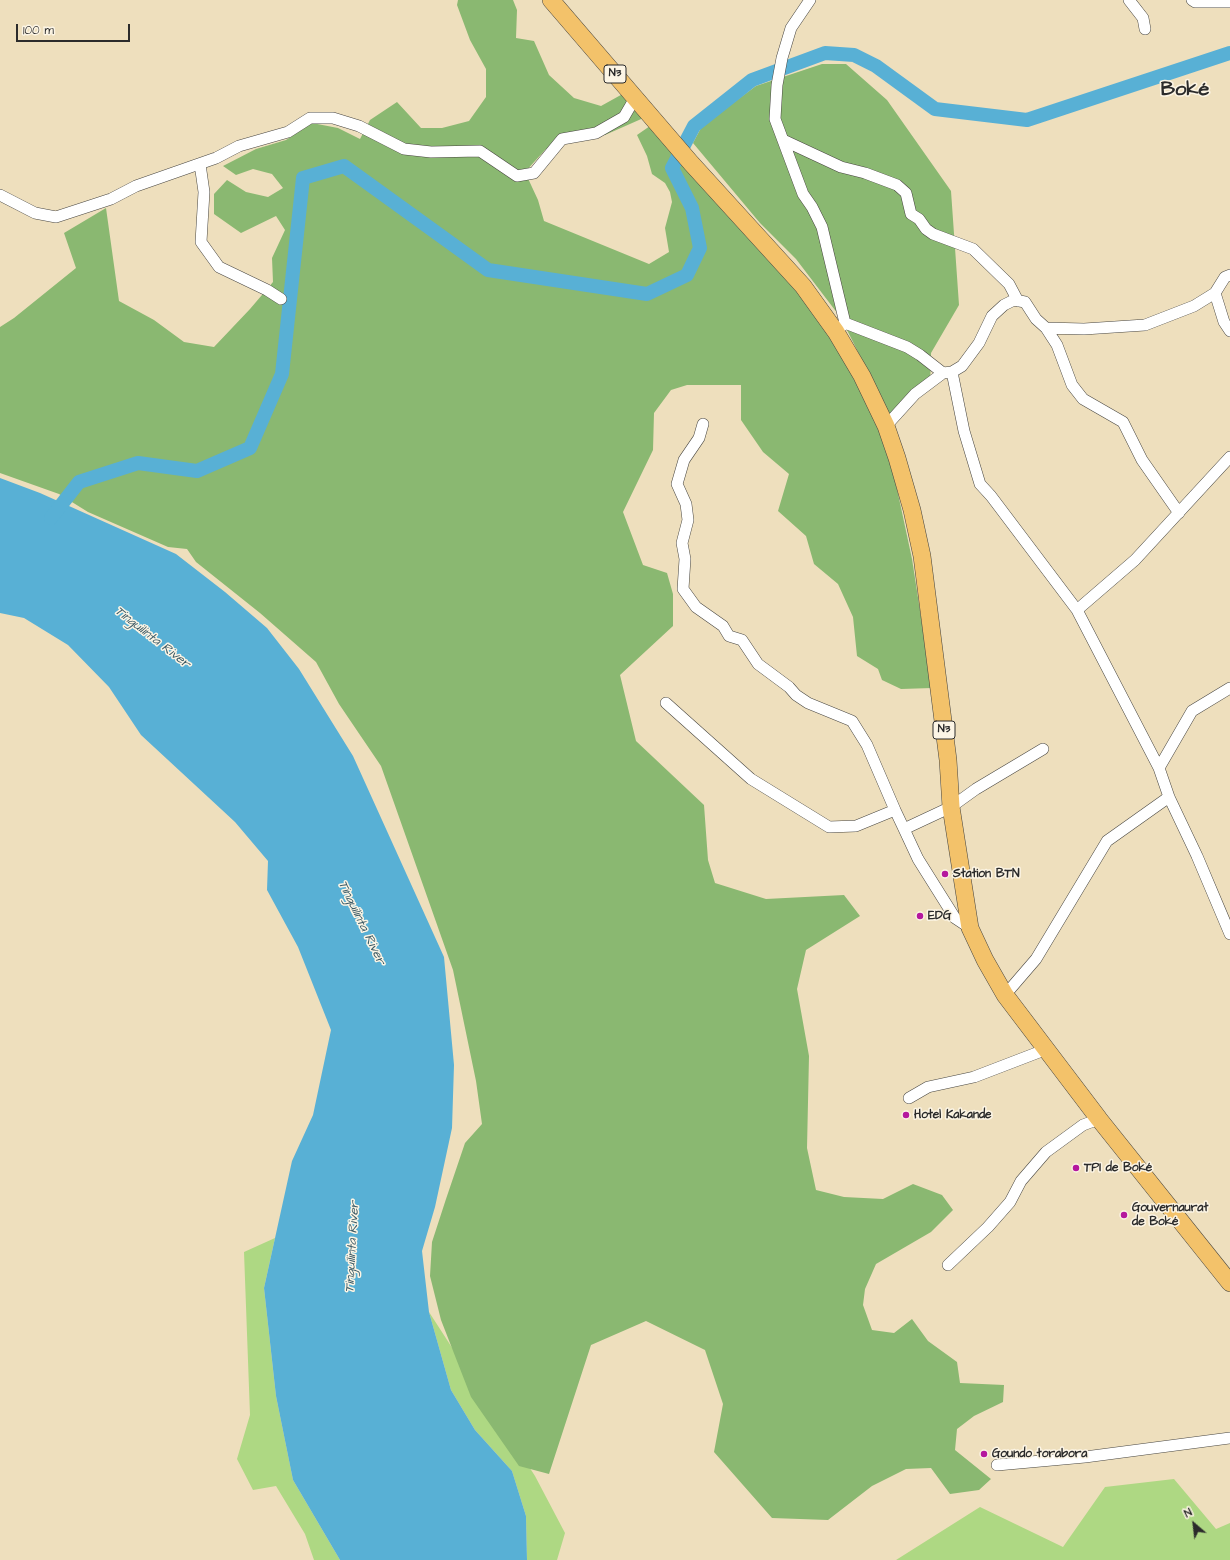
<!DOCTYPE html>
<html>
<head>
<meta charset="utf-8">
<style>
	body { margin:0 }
	#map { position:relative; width:1230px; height:1560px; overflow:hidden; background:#eedfbd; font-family:"Architects Daughter",sans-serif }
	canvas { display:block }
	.north { position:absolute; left:1174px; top:1504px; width:40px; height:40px; -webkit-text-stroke:3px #fcf5e5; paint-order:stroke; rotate:332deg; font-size:11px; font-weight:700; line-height:16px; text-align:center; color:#2b2b2b }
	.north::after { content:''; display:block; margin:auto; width:14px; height:18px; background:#2b2b2b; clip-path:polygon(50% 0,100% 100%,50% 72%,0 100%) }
	.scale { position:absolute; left:16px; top:24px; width:114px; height:18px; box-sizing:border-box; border:2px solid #2b2b2b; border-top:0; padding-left:5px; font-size:12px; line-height:14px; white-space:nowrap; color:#2b2b2b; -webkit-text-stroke:3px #fcf5e5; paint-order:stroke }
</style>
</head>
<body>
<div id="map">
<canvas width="1230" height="1560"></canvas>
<div class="north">N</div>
<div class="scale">100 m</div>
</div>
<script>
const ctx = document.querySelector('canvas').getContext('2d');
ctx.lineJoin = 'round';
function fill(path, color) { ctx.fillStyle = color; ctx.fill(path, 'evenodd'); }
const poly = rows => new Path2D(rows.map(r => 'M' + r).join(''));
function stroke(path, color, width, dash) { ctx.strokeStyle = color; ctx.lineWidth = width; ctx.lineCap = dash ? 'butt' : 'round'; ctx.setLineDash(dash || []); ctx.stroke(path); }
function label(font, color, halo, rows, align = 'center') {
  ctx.font = font + ' "Architects Daughter",sans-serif'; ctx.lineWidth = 3; ctx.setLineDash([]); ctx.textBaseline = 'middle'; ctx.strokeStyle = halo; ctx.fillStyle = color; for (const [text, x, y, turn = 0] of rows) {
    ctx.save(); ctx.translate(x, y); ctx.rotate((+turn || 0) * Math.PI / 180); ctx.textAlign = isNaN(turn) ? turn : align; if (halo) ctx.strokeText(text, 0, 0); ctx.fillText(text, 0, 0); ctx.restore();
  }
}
fill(poly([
	[275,1238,264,1288,276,1396,293,1480,340,1560,314,1560,305,1534,276,1486,253,1490,237,1459,250,1415,244,1252],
	[429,1312,535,1476,565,1533,557,1560,527,1560,526,1516,512,1471,475,1430,451,1390],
	[1174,1479,1216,1529,1230,1523,1230,1560,896,1560,980,1507,1063,1547,1105,1487]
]), '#aed883');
fill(poly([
	[458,0,513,0,517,10,516,38,534,41,549,75,574,98,601,106,628,91,648,116,605,135,570,133,545,150,525,172,538,200,544,221,649,264,669,252,665,228,672,202,670,192,665,183,652,174,647,156,637,135,650,126,815,308,872,408,894,475,912,559,932,688,901,689,882,680,878,669,857,656,853,617,838,584,814,564,806,536,778,511,789,474,763,452,741,420,741,385,687,385,671,390,654,413,653,450,623,512,643,565,667,573,673,594,673,626,620,675,636,741,704,805,708,860,715,883,766,899,844,895,860,916,806,950,797,989,809,1056,807,1148,816,1190,844,1197,883,1199,913,1184,942,1195,953,1210,931,1232,876,1264,865,1289,863,1305,872,1330,894,1333,912,1319,928,1341,957,1362,960,1383,1004,1385,1003,1402,974,1416,957,1429,955,1450,991,1479,979,1490,950,1494,931,1468,906,1469,872,1486,828,1520,772,1518,714,1452,723,1404,705,1350,646,1321,591,1345,549,1474,519,1466,471,1397,441,1320,430,1276,432,1242,446,1199,465,1143,482,1124,476,1081,453,970,381,766,339,704,316,662,260,613,196,562,187,549,168,547,88,512,59,494,0,473,0,327,14,318,76,268,64,233,106,208,119,301,154,320,184,342,214,347,250,309,273,282,272,258,285,230,276,216,241,233,214,214,214,194,227,180,246,192,268,197,283,188,272,174,253,169,236,175,223,166,256,149,286,140,312,123,338,128,360,139,370,120,397,102,421,128,442,128,469,121,486,97,486,69,470,40,457,5],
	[822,64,846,64,887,100,951,191,959,305,931,353,930,389,891,418,841,318,796,259,760,223,693,143,702,126,756,86]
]), '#8ab871');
fill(poly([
	[0,478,40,493,176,554,225,592,267,628,299,669,353,756,444,957,454,1065,452,1128,435,1207,422,1251,429,1312,451,1390,475,1430,512,1471,526,1516,527,1560,340,1560,293,1480,276,1396,264,1288,292,1161,313,1115,331,1030,298,947,267,890,268,861,235,822,141,735,109,687,68,645,24,618,0,613]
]), '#58b0d5');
stroke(poly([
	[51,518,79,482,138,463,197,471,250,448,282,374,303,178,344,166,488,270,647,294,687,275,700,248,692,208,672,168,694,126,752,80,825,53,854,55,876,66,935,109,1027,120,1230,53]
]), '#58b0d5', 14);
const minor = poly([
	[810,0,791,28,782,58,777,85,775,119,803,194,812,207,822,227,845,323,836,332],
	[1129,0,1143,18,1145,29],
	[1192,0,1195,2,1230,2],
	[783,140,841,167,865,173,897,185,906,193,911,214,919,219,926,229,933,234,973,249,1009,284,1018,301],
	[200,164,204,192,201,242,219,267,267,290,281,299],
	[0,195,35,213,56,217,111,199,136,186,216,158,239,146,288,132,310,118,333,118,359,126,404,149,431,152,480,151,517,176,534,173,562,139,596,133,624,117,635,98],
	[1215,293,1224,322,1230,331],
	[845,323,907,347,920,355,943,373],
	[1046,328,1057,345,1072,385,1083,399,1123,422,1142,460,1179,513],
	[952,372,964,431,980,484,991,496,1077,610,1159,768,1169,797,1197,856,1230,934],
	[703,424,699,438,684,460,677,484,686,504,688,520,682,543,685,559,683,589,696,607,723,626,729,636,742,640,758,664,789,687,796,695,808,703,852,721,867,745,895,810],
	[886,426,915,394,943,373,952,372,962,366,979,343,992,316,1004,305,1014,300,1025,302,1036,319,1046,328,1084,329,1145,325,1194,306,1215,293,1225,277,1230,275],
	[1077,610,1135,560,1230,457],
	[666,703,751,779,829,827,856,826,895,810,904,829],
	[1159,768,1192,711,1230,688],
	[970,928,955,918,918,859,904,829,951,807,976,789,1043,749],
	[1005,995,1036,959,1107,841,1169,797],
	[909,1098,928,1087,974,1077,1047,1049],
	[948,1265,988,1227,1010,1202,1021,1181,1046,1152,1083,1125,1099,1119],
	[997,1465,1085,1457,1230,1438]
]);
const highway = poly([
	[551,0,691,163,803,286,836,332,862,376,886,426,897,458,912,510,922,556,948,760,951,807,970,928,985,960,1005,995,1099,1119,1230,1283]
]);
stroke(minor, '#484641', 12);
stroke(highway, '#484641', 18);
stroke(minor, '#fff', 11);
stroke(highway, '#f3c26a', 17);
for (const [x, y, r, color] of [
	[945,874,4,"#b5179e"],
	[920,916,4,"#b5179e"],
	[906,1115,4,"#b5179e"],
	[1076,1168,4,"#b5179e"],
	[1124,1215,4,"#b5179e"],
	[984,1454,4,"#b5179e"]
]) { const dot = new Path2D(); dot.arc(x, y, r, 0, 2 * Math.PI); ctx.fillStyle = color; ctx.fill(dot); stroke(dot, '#fcf5e5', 1.5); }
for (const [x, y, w] of [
	[615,74,22],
	[944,730,22]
]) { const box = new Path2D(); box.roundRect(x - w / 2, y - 9, w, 18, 3); ctx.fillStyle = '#fcf5e5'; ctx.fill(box); stroke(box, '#2b2b2b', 1); }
label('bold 11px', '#2b2b2b', null, [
	["N3",615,74],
	["N3",944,730]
]);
label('bold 12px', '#2b2b2b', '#fcf5e5', [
	["Station BTN",953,874],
	["EDG",928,916],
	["Hotel Kakande",914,1115],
	["TPI de Boké",1084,1168],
	["Gouvernaurat",1132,1208],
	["de Boké",1132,1222],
	["Goundo torabora",992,1454]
], 'left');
label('italic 13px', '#3b5a66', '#fcf5e5', [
	["Tinguilinta River",152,638,38],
	["Tinguilinta River",361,923,64],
	["Tinguilinta River",353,1247,-87]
]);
label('bold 20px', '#2b2b2b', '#fcf5e5', [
	["Boké",1185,91]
]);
</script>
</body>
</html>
